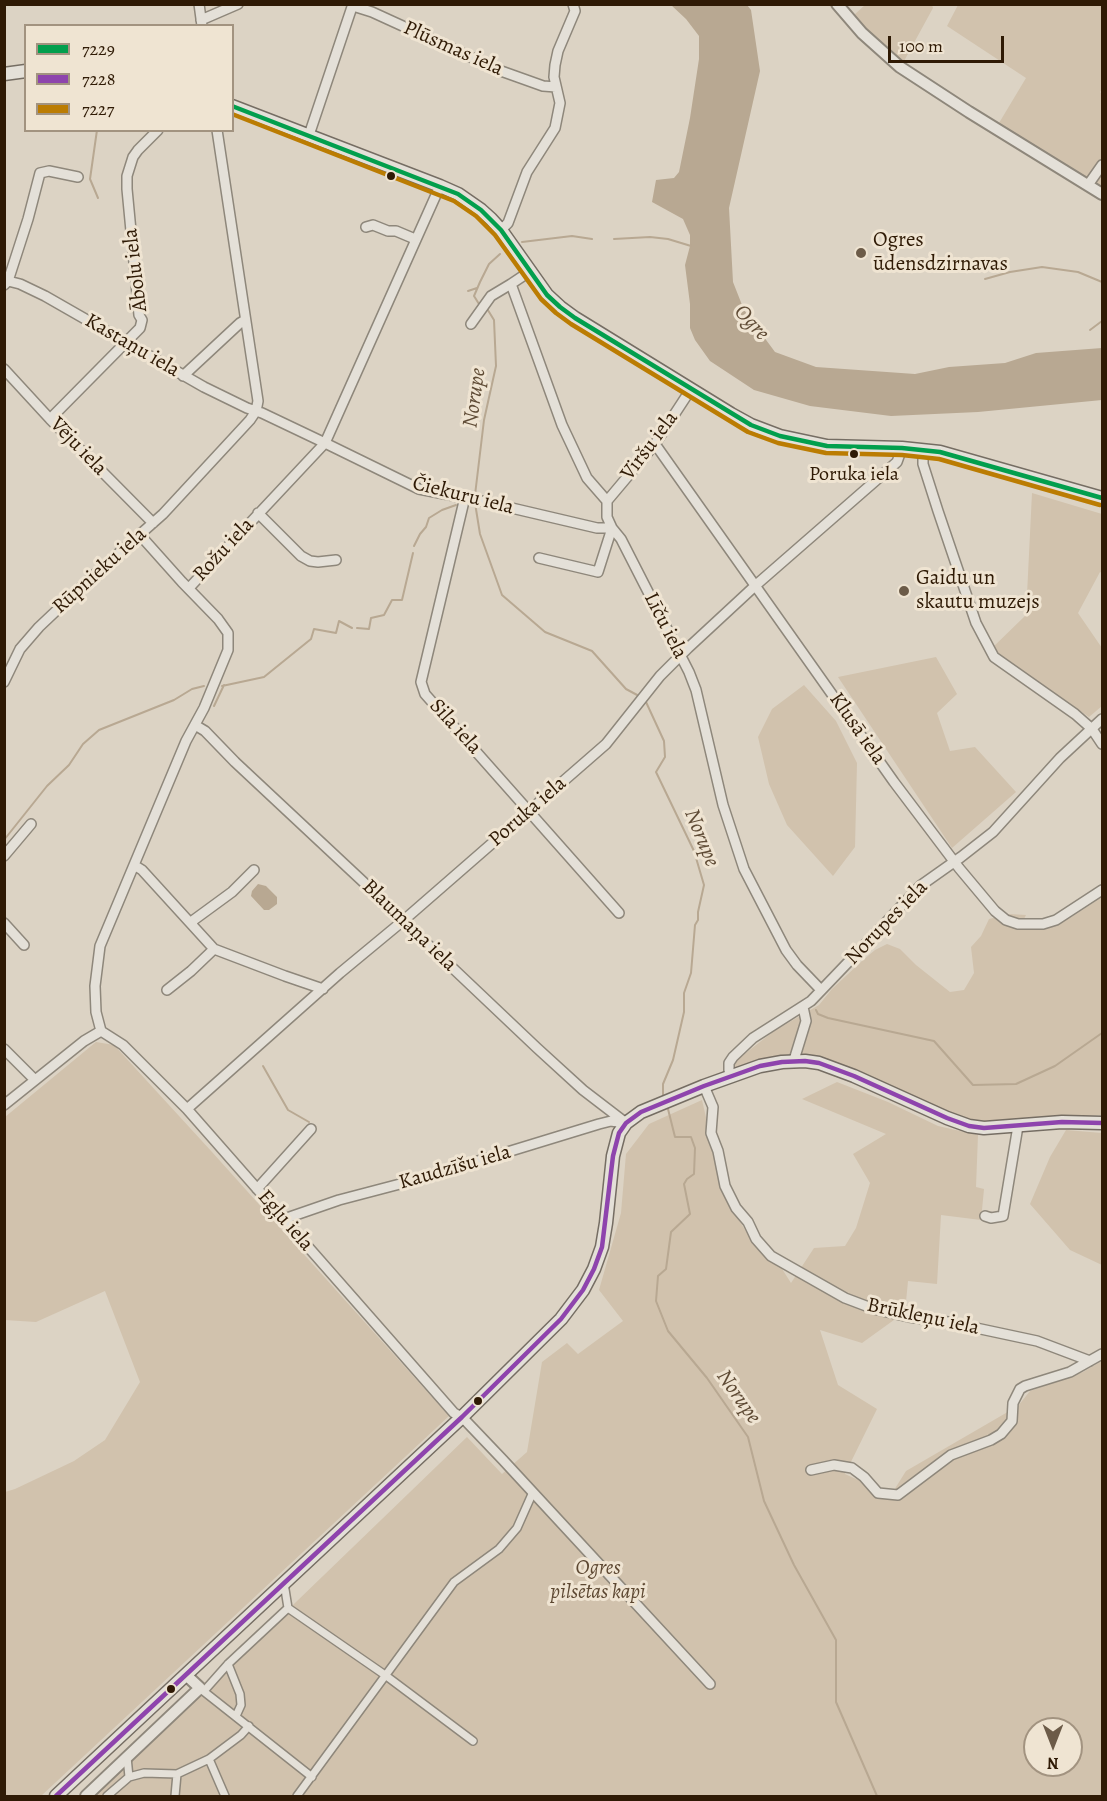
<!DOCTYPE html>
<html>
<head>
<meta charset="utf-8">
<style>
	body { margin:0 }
	#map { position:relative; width:1107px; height:1801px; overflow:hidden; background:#dcd3c4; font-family:Alegreya,serif }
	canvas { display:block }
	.frame { position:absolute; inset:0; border:6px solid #2f1a05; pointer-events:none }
	.legend { position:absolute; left:24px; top:24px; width:210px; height:108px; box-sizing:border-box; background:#efe4d2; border:2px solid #a29380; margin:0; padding:8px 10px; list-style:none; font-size:18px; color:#2f1a05 }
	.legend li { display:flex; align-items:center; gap:12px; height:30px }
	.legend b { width:30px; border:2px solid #a29380 }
	.north { position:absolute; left:1023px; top:1717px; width:60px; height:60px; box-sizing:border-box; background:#efe4d2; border:2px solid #a29380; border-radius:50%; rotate:180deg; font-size:16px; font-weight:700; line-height:24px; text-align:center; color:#2f1a05 }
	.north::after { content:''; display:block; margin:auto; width:21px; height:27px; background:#6c5b48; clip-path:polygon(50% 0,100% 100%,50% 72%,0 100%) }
	.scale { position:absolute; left:888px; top:36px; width:116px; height:27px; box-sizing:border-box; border:3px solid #2f1a05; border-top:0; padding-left:8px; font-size:18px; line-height:21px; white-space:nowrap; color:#2f1a05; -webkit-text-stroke:4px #efe4d2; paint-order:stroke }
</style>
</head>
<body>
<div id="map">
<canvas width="1107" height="1801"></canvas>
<div class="frame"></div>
<ul class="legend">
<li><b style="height:8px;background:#029f4d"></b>7229</li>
<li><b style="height:8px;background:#8e44ad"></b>7228</li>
<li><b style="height:8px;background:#bb7c02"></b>7227</li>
</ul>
<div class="north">N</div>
<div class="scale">100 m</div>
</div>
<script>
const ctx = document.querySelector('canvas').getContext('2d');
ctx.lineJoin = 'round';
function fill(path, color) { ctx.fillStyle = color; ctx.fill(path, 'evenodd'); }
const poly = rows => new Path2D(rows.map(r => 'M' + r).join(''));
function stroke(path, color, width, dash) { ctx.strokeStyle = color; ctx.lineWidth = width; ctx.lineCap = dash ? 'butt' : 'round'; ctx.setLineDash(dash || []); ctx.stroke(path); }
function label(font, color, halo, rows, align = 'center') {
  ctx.font = font + ' Alegreya,serif'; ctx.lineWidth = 6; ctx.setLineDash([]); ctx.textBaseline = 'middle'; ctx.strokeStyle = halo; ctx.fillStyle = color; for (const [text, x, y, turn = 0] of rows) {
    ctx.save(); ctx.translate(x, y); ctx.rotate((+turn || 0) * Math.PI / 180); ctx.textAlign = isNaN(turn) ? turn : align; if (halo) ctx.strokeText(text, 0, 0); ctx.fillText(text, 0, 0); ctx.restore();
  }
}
fill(poly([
	[865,5,932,5,933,8,903,63,873,36,854,15],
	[958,5,1102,5,1102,90,1100,92,1102,94,1102,187,999,123,1026,78,947,26],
	[1032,493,1102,514,1102,573,1100,572,1078,613,1102,648,1102,706,1089,717,990,650,1026,615],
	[936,657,957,694,937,713,950,751,975,747,1016,792,952,848,838,677],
	[804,685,836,721,857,763,855,847,833,876,787,825,769,784,758,737,772,709],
	[1102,897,1102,1110,1101,1115,977,1122,942,1114,814,1059,710,1081,774,1031,819,1005,832,989,863,960,875,950,887,944,900,949,916,965,950,992,964,990,974,973,971,947,981,936,989,919,1009,914,1026,915,1022,923,1043,924,1041,929,1070,918],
	[96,1042,114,1045,212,1152,449,1416,41,1796,5,1796,5,1492,15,1489,74,1461,105,1440,140,1382,105,1291,36,1322,5,1320,5,1117],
	[837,1082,888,1102,938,1126,978,1135,976,1187,984,1189,981,1220,941,1215,937,1284,908,1281,905,1312,862,1343,820,1330,838,1385,877,1409,845,1474,891,1495,906,1471,1018,1406,1030,1391,1083,1372,1102,1361,1102,1796,95,1796,467,1437,502,1474,527,1452,542,1362,567,1343,578,1354,623,1321,599,1290,621,1213,626,1154,649,1124,702,1100,724,1196,757,1249,777,1261,791,1283,814,1248,845,1246,856,1228,870,1183,853,1154,886,1134,802,1099],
	[1035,1729,1071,1729,1071,1765,1035,1765],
	[1066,1130,1102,1133,1102,1265,1070,1250,1030,1204,1050,1157]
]), '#d1c2ad');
fill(poly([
	[671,5,747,5,751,10,760,71,729,208,733,282,744,310,775,352,816,367,915,374,949,367,1005,363,1036,353,1102,348,1102,400,978,412,891,416,810,406,754,390,710,361,695,340,690,328,690,304,685,265,690,246,690,235,683,219,652,202,656,180,674,178,679,172,690,118,699,59,699,36,686,19],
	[258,884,266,886,277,897,277,904,269,910,264,910,251,896,252,891]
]), '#b8a892');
stroke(poly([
	[97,130,90,179,98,198],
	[614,239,650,237,668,239,691,246],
	[522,242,572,236,592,239],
	[985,279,1010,272,1042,267,1078,272,1102,282],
	[468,291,477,288],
	[479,304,474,296,480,282,489,264,500,254],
	[1090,330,1102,321],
	[475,495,484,420,496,366,494,320,486,307],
	[475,503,480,534,502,595,545,632,592,651,626,689,639,696],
	[414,546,420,534,426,527,429,518,442,510,456,505],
	[357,628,369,629,371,618,384,615,392,600,402,600,413,553],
	[222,686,264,677,311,639,314,629,336,633,339,621,352,628],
	[646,702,664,741,665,757,656,772,694,851,704,885,698,912,698,920,695,925,691,973,684,993,684,1012,673,1060,663,1084,663,1097],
	[214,706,224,685],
	[4,840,47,786,69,765,83,744,99,730,174,700,192,689,204,686],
	[816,1010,818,1014,828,1018,934,1041,973,1085,1016,1084,1055,1066,1102,1033],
	[263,1066,288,1110,309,1122],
	[668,1109,675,1137,691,1137,695,1148,694,1174,687,1179,684,1184,690,1214,671,1232,666,1269,658,1276,656,1301,668,1331,707,1378,748,1437,764,1501,794,1565,836,1640,836,1702,877,1796]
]), '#b8a892', 2);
const pedestrian = poly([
	[288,1608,385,1675,473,1741],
	[228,1664,240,1694,241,1705,236,1716],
	[202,1690,312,1777],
	[204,1691,228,1664,288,1608,284,1583],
	[127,1757,129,1777],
	[209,1759,225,1796],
	[107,1796,129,1777,144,1773,177,1774,209,1759,241,1735,249,1726],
	[175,1796,177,1774],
	[297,1796,454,1582,499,1549,517,1528,533,1492]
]);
const minor = poly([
	[199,4,202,26],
	[353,6,372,12,501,71,543,86,556,87],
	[201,20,238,4],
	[309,135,353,4],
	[1088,185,1102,165],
	[366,227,373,225,388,231,396,231,415,239],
	[501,230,508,223,527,172,555,128,560,103,554,77,555,65,558,51,575,11,573,4],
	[529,272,511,284,562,425,587,478,607,501,607,517,612,528,621,539,689,672,696,690,723,805,744,869,786,950,797,965,821,990],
	[8,281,20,284,45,296,204,387,247,408,262,413,325,443,419,489,486,502,597,528,612,528,598,572,539,558],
	[4,285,8,281,28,219,40,173,49,171,78,177],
	[471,324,491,296,511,284],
	[4,369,50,419,153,523],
	[183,376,240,323,245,320],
	[50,419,140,328,142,320,139,315,127,189,127,176,133,157,138,150,158,130],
	[655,444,894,782,959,868,995,911,1006,920,1018,924,1043,924,1056,920,1102,890],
	[925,450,923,457,923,464,938,511,976,623,994,657,1075,714,1092,729,1102,744],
	[465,497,421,682,425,694,619,913],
	[607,501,655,444,691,389],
	[258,513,301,556,310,561,318,562,336,560],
	[189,588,325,443,440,186],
	[4,682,20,649,39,627,94,575,163,514,250,420,256,411,258,401,217,130],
	[195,725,205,731,235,762,404,920,421,938,537,1048,583,1090,626,1123],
	[4,856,31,824],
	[134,865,142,870,214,949,285,976,323,989],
	[191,922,232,892,254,870],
	[4,923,24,945],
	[167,990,191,971,214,949],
	[101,1031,123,1045,187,1109,454,1413,462,1417,503,1460,710,1684],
	[101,1031,96,1012,95,986,100,946,186,741,204,708,228,650,228,633,218,619,182,582,140,535],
	[4,1049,35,1080],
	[794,1060,806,1021,803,1007],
	[731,1076,729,1070,729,1063,733,1057,753,1038,811,1001,879,930,920,886,961,857,993,832,1060,758,1102,719],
	[704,1086,713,1107,711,1133,718,1151,725,1186,736,1208,748,1222,756,1239,771,1256,845,1298,874,1309,909,1317,948,1322,1037,1341,1090,1361],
	[4,1105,84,1041,101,1031],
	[187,1109,340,973,404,920,606,744,660,676,688,648,756,585,897,462,902,448],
	[257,1189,311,1129],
	[985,1216,991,1218,1003,1216,1018,1126],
	[284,1219,339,1200,419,1179,599,1124,611,1121,624,1123],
	[811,1470,834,1465,852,1468,864,1477,878,1493,898,1495,951,1455,991,1440,1001,1434,1012,1421,1013,1403,1020,1389,1025,1386,1070,1372,1102,1354]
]);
const tertiary = poly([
	[837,4,862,33,900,67,969,112,1102,194],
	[86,1796,200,1688,186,1675]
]);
const secondary = poly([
	[4,74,26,71],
	[232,106,440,186,458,194,481,210,491,219,501,230,547,295,560,307,575,318,731,414,751,425,780,436,827,446,902,448,940,452,1102,498],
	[56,1796,462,1417,561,1319,583,1290,594,1269,602,1247,606,1223,613,1156,619,1133,626,1123,641,1112,704,1086,760,1066,782,1062,805,1061,819,1063,854,1076,947,1118,969,1126,984,1128,1062,1122,1102,1123]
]);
stroke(pedestrian, '#8e877b', 10);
stroke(minor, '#8e877b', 12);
stroke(tertiary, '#8e877b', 14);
stroke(secondary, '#756d63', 15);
stroke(pedestrian, '#e4e0d8', 7);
stroke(minor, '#e4e0d8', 9);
stroke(tertiary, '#e4e0d8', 10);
stroke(secondary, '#e4e0d8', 12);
stroke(poly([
	[232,106,458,194,481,210,501,230,547,295,560,307,575,318,751,425,780,436,827,446,902,448,940,452,1102,498]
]), '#029f4d', 4.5);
stroke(poly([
	[56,1796,462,1417,561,1319,583,1290,594,1269,602,1247,613,1156,619,1133,626,1123,641,1112,704,1086,760,1066,782,1062,805,1061,819,1063,854,1076,947,1118,969,1126,984,1128,1062,1122,1102,1123]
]), '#8e44ad', 4.5);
stroke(poly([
	[232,114,454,201,476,216,495,235,541,299,556,313,571,324,748,432,778,443,826,453,902,455,939,459,1100,505]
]), '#bb7c02', 4.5);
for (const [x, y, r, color] of [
	[391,176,5,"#2f1a05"],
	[861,253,6,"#6c5b48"],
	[854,454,5,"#2f1a05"],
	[904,591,6,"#6c5b48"],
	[478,1401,5,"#2f1a05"],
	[171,1689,5,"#2f1a05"]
]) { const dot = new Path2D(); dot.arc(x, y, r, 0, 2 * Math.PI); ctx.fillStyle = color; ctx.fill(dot); stroke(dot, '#efe4d2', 2); }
label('20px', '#2f1a05', '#efe4d2', [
	["Poruka iela",854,475]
]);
label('21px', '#2f1a05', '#efe4d2', [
	["Plūsmas iela",453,49,24],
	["Ābolu iela",136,270,-97],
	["Kastaņu iela",132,346,30],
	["Viršu iela",650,446,-53],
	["Vēju iela",78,447,46],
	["Čiekuru iela",463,496,14],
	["Rožu iela",224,550,-47],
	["Rūpnieku iela",100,571,-42],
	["Līču iela",665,626,63],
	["Sila iela",455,727,48],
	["Klusā iela",857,729,55],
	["Poruka iela",528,812,-41],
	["Norupes iela",887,923,-46],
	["Blaumaņa iela",409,926,44],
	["Kaudzīšu iela",455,1168,-16],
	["Egļu iela",285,1221,49],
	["Brūkleņu iela",923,1317,12]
]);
label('21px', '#2f1a05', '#efe4d2', [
	["Ogres",873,241],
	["ūdensdzirnavas",873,265],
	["Gaidu un",916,579],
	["skautu muzejs",916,603]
], 'left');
label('italic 21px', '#5d4832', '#efe4d2', [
	["Ogres",598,1569],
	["pilsētas kapi",598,1593]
]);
label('italic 22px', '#5f4b35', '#efe4d2', [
	["Ogre",751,323,47],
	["Norupe",475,398,-82],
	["Norupe",701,838,68],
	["Norupe",738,1397,55]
]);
</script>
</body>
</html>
